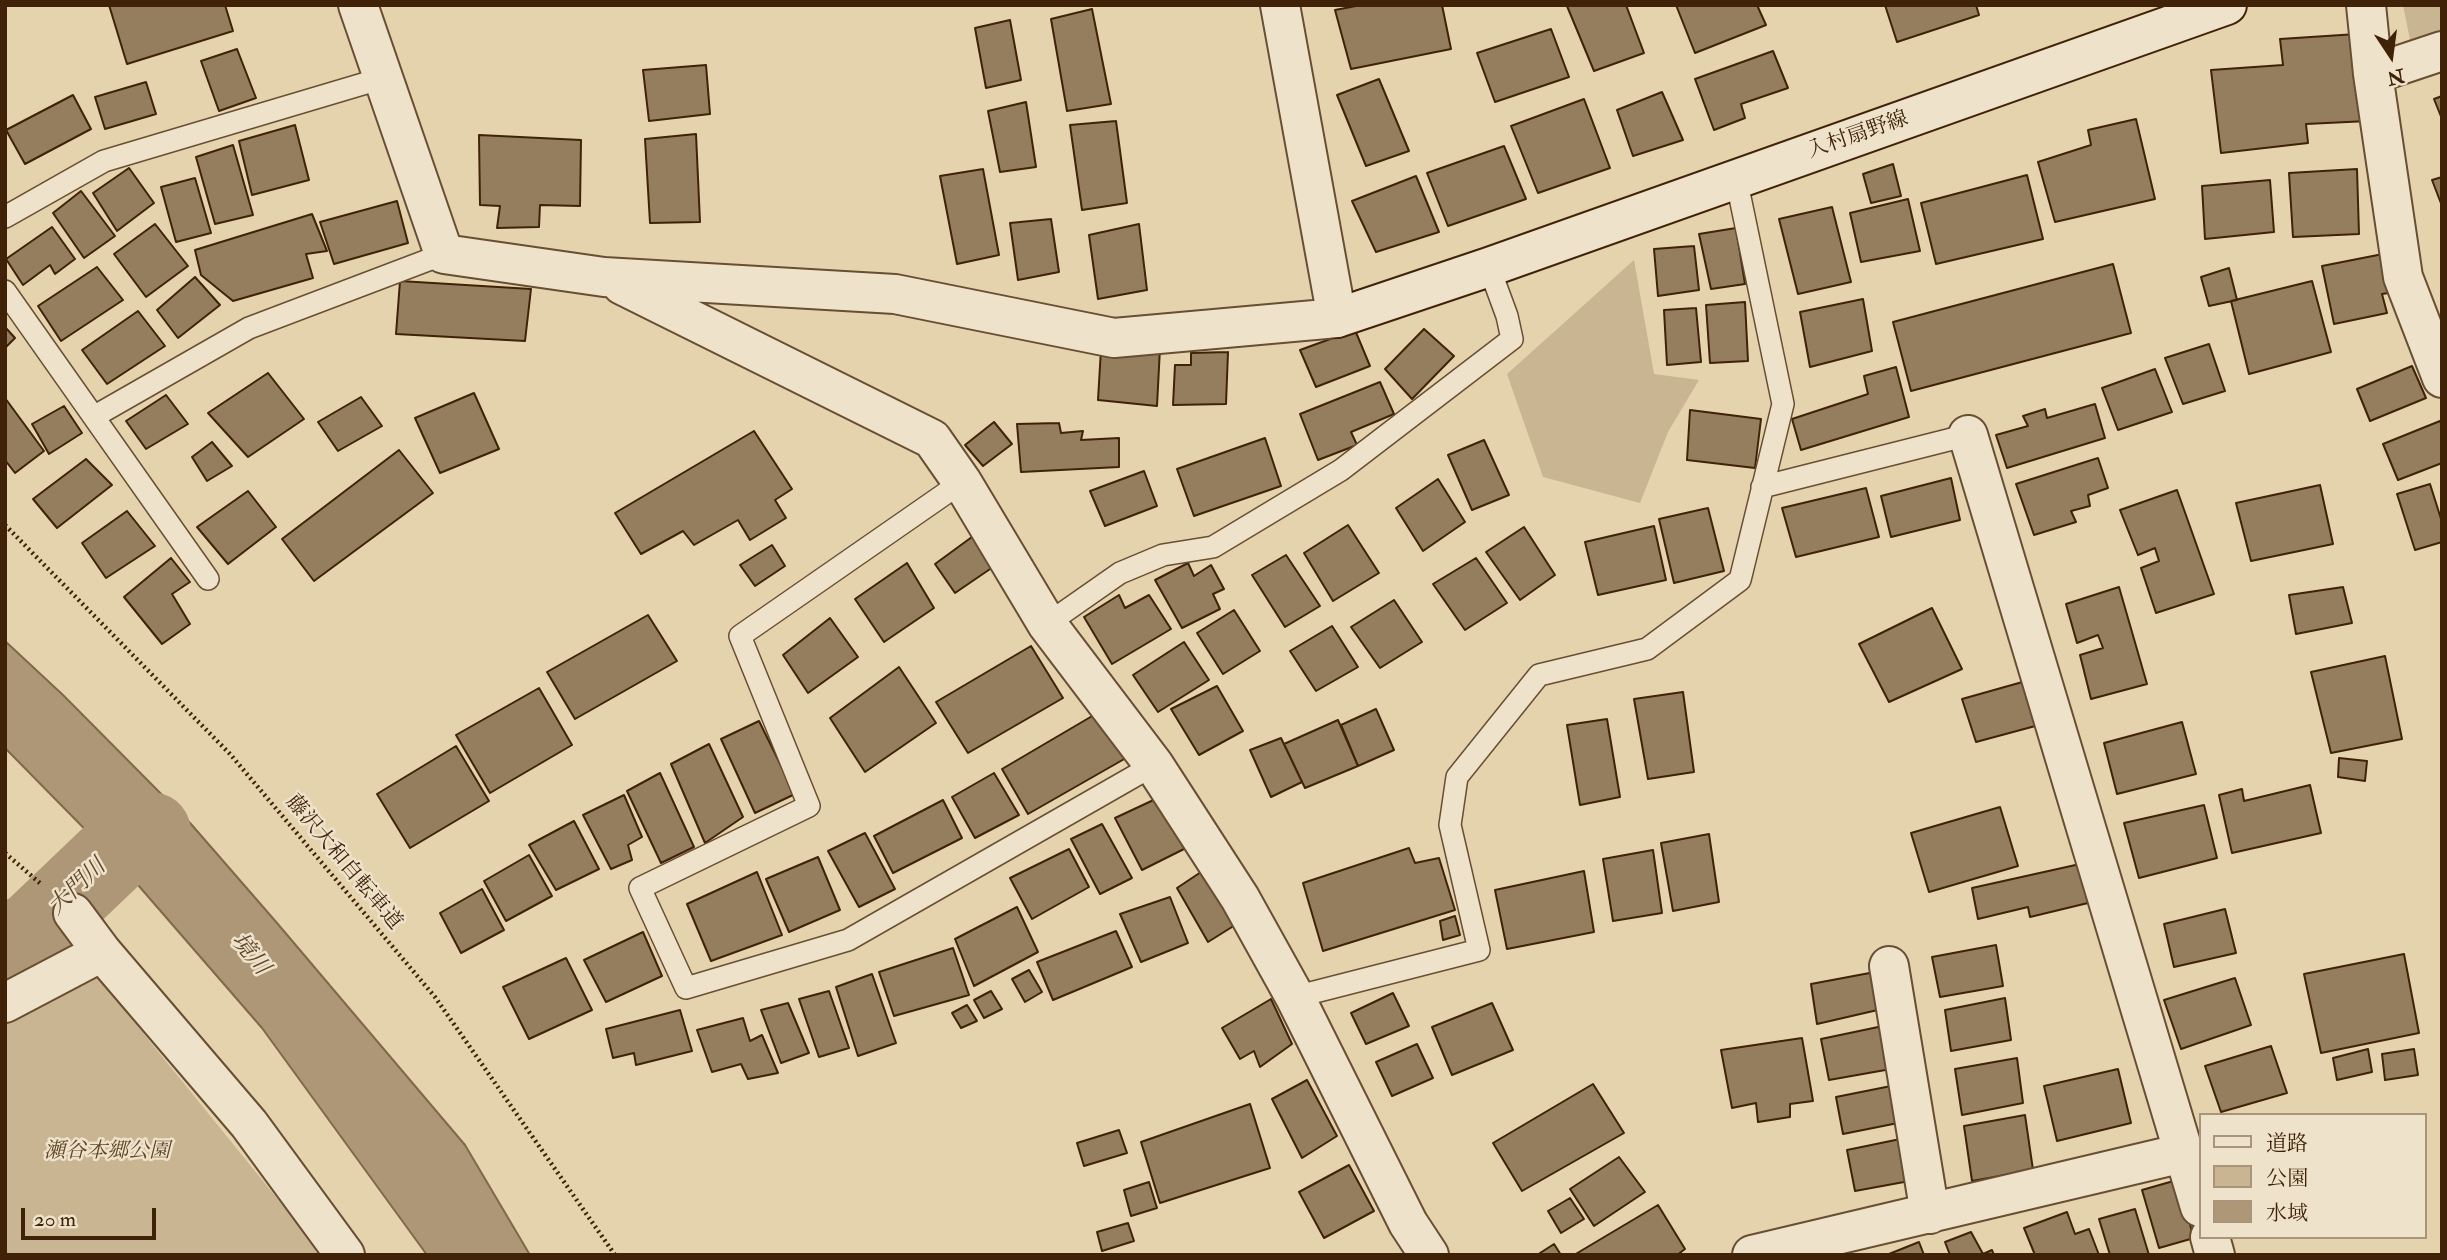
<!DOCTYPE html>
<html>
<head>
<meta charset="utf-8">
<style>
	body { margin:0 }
	#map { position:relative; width:2447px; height:1260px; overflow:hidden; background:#e5d3ae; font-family:"IM FELL Double Pica","Noto Serif JP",serif }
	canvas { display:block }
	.frame { position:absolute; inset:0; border:7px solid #3f2208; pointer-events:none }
	.legend { position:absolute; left:2199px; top:1113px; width:228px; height:126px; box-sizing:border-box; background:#eee2ca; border:2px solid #a8957c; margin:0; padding:9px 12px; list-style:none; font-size:21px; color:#3f2208 }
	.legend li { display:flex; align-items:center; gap:14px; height:35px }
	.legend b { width:35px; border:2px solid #a8957c }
	.north { position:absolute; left:2356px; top:21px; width:70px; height:70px; -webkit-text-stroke:5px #eee2ca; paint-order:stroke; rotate:167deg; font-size:19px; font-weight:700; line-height:28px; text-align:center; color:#3f2208 }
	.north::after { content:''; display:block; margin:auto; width:24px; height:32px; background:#3f2208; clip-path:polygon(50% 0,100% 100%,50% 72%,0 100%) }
	.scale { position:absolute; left:21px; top:1208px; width:135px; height:32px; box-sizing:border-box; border:4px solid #3f2208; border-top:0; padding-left:9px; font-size:21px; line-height:24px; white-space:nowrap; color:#3f2208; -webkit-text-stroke:5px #eee2ca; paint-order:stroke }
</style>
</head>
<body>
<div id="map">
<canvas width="2447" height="1260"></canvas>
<div class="frame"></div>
<ul class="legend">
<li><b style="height:9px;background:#eee2ca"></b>道路</li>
<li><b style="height:19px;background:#c9b592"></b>公園</li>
<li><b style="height:19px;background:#ad9776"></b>水域</li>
</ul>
<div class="north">N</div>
<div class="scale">20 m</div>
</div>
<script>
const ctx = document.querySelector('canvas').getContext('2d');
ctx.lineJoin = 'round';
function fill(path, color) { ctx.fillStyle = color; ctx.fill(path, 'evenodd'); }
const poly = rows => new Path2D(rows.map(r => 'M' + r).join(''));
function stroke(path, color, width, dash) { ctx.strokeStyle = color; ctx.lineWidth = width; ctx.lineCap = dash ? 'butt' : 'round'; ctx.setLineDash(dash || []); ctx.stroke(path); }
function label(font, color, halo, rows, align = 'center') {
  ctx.font = font + ' "IM FELL Double Pica","Noto Serif JP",serif'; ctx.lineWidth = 5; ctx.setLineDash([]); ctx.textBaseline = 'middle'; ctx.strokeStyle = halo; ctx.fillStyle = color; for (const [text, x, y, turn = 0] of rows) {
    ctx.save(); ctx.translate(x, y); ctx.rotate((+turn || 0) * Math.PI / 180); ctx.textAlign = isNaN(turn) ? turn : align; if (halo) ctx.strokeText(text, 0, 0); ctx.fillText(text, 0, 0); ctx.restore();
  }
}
fill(poly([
	[2403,5,2442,5,2442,36,2411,45],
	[1634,260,1654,374,1699,380,1668,432,1640,503,1543,477,1507,374],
	[96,975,323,1255,5,1255,5,1024]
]), '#c9b592');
const water = poly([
	[5,641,63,695,191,824,277,923,465,1145,530,1255,427,1255,262,1028,125,870,5,748,5,641]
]);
fill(water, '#ad9776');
stroke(water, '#81684a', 2);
stroke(poly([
	[5,943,31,933,118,850,151,832]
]), '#ad9776', 80);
const building = poly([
	[109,5,225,5,233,31,127,64,109,5],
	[1361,5,1442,5,1451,49,1351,69,1335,10,1361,5],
	[1571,5,1626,5,1644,53,1594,71,1567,6,1571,5],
	[1676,5,1757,5,1766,25,1695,53,1676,5],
	[1885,5,1976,5,1979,15,1897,42,1885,5],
	[1092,9,1111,104,1067,111,1051,19,1092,9],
	[1010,20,1021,80,986,88,975,28,1010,20],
	[1551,29,1569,77,1495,102,1477,53,1551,29],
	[2357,34,2368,121,2306,124,2308,143,2221,153,2211,70,2283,65,2280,39,2357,34],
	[237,49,256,98,219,111,201,61,237,49],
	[1773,51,1788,88,1741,104,1745,118,1714,130,1695,79,1773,51],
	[706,65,710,114,649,121,643,70,706,65],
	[1379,79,1409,151,1366,166,1337,95,1379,79],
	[146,82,156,114,105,129,95,97,146,82],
	[1662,92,1683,140,1633,156,1617,110,1662,92],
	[73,95,91,129,25,164,6,130,73,95],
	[2442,96,2442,119,2434,99,2442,96],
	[1584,99,1610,168,1538,193,1511,126,1584,99],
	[1026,102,1036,167,1000,172,988,111,1026,102],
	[2136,119,2155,199,2055,222,2038,162,2091,145,2088,130,2136,119],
	[1116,121,1127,203,1082,210,1070,125,1116,121],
	[295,125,309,180,252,195,239,141,295,125],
	[696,134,700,222,650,223,645,139,696,134],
	[479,135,581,140,580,206,540,205,539,227,497,228,500,206,480,205,479,135],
	[233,145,253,215,215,224,196,157,233,145],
	[1504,146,1526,199,1448,226,1427,173,1504,146],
	[1893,164,1901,196,1871,203,1863,174,1893,164],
	[129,168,154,203,117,231,93,193,129,168],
	[983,169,999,255,957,264,940,176,983,169],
	[2357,169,2359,234,2293,237,2289,173,2357,169],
	[2027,175,2043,239,1936,264,1921,203,2027,175],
	[1416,176,1439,232,1376,252,1352,201,1416,176],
	[2442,177,2442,206,2432,180,2442,177],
	[195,178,211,233,176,242,161,187,195,178],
	[2270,180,2274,232,2205,239,2202,186,2270,180],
	[81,191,115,236,84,258,53,213,81,191],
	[1908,199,1920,251,1861,262,1850,213,1908,199],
	[397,201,408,243,334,264,320,222,397,201],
	[1832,207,1851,282,1798,294,1779,219,1832,207],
	[312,214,327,251,306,254,313,278,233,301,201,275,195,250,312,214],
	[1051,219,1059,272,1018,280,1010,223,1051,219],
	[155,224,188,266,146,297,114,254,155,224],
	[1139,224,1147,290,1098,299,1089,235,1139,224],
	[52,227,75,259,55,274,50,265,23,285,6,259,52,227],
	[1736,228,1745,284,1711,289,1699,234,1736,228],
	[1694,246,1699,290,1658,296,1654,249,1694,246],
	[2393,252,2401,291,2382,294,2387,313,2334,324,2322,266,2393,252],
	[2113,264,2131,333,1911,391,1893,322,2113,264],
	[97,267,123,300,61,341,38,306,97,267],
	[2229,268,2237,300,2209,306,2201,277,2229,268],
	[195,277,220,305,178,338,157,310,195,277],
	[400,281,531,289,525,341,396,334,400,281],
	[2312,281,2331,352,2249,374,2231,301,2312,281],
	[1863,299,1872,351,1810,367,1800,312,1863,299],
	[1745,302,1748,361,1710,363,1706,305,1745,302],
	[1696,308,1701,362,1667,365,1664,310,1696,308],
	[138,311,165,346,107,384,82,350,138,311],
	[5,327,15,338,5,348,5,327],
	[1424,329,1454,356,1412,399,1385,369,1424,329],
	[1355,330,1370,366,1316,387,1300,350,1355,330],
	[2209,344,2225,391,2183,404,2165,358,2209,344],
	[1160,348,1157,406,1098,400,1101,349,1160,348],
	[1228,352,1226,404,1173,405,1175,365,1191,365,1191,353,1228,352],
	[2412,366,2426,398,2370,421,2357,389,2412,366],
	[1896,367,1909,417,1801,450,1792,419,1868,394,1864,376,1896,367],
	[2155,369,2172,412,2118,430,2102,388,2155,369],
	[268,373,304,419,248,457,208,413,268,373],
	[1380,382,1394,414,1351,432,1357,445,1318,460,1300,414,1380,382],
	[474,393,499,449,440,473,415,418,474,393],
	[166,395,188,424,146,449,126,421,166,395],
	[361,397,382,426,338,451,318,422,361,397],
	[5,398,44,451,15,473,5,460,5,398],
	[2095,404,2105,438,2007,468,1996,435,2028,426,2023,416,2045,409,2047,418,2095,404],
	[64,406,82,433,49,454,32,424,64,406],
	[1690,410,1761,419,1755,468,1687,460,1690,410],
	[2440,421,2442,426,2442,463,2398,480,2383,444,2440,421],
	[994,422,1012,444,983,466,965,445,994,422],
	[1059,423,1061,433,1083,431,1081,440,1119,438,1119,467,1021,472,1017,424,1059,423],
	[754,431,792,489,775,500,786,518,750,540,738,520,694,545,683,531,641,554,615,513,754,431],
	[1265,438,1281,486,1194,516,1177,469,1265,438],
	[1484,440,1509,495,1472,510,1448,455,1484,440],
	[212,442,232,466,207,481,192,457,212,442],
	[399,450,433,493,314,581,282,539,399,450],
	[2098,458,2108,488,2088,495,2090,506,2071,511,2076,522,2034,535,2016,484,2098,458],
	[86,459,112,485,57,528,33,499,86,459],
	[1144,471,1157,506,1105,526,1090,491,1144,471],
	[1951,478,1960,520,1891,537,1881,496,1951,478],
	[1438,479,1465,522,1423,551,1396,508,1438,479],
	[2430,484,2442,522,2442,542,2415,550,2397,494,2430,484],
	[2320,485,2333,544,2251,561,2236,503,2320,485],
	[1866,488,1879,537,1796,557,1782,508,1866,488],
	[2177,490,2214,594,2156,613,2141,568,2159,561,2155,548,2138,555,2120,510,2177,490],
	[248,491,276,527,228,564,197,527,248,491],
	[1708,508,1724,571,1674,583,1659,519,1708,508],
	[127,511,155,546,106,578,82,543,127,511],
	[1348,525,1379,573,1333,601,1304,553,1348,525],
	[1654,526,1666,580,1598,595,1585,542,1654,526],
	[1524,527,1555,575,1520,600,1486,552,1524,527],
	[976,534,996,565,955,593,935,564,976,534],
	[772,545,785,566,755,586,740,565,772,545],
	[1286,555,1320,606,1285,627,1252,575,1286,555],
	[171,558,190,582,172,594,190,624,162,644,124,597,171,558],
	[1476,558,1507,603,1465,630,1433,584,1476,558],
	[907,563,934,608,884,642,855,599,907,563],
	[1188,563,1194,576,1211,565,1224,589,1213,594,1220,609,1182,628,1155,580,1188,563],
	[2119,587,2147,684,2091,699,2080,655,2103,648,2098,635,2077,643,2066,604,2119,587],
	[2343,587,2352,623,2296,634,2289,595,2343,587],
	[1119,595,1125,608,1149,595,1171,629,1112,664,1084,617,1119,595],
	[1394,600,1422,642,1380,668,1351,627,1394,600],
	[1932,608,1962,669,1889,702,1859,644,1932,608],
	[1234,610,1260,651,1223,674,1197,633,1234,610],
	[648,615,677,661,575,719,547,672,648,615],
	[830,618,858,657,808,693,783,655,830,618],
	[1332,626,1358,667,1316,691,1290,651,1332,626],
	[1184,642,1209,680,1158,712,1133,675,1184,642],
	[1031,646,1063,698,968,753,936,702,1031,646],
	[2385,656,2402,739,2331,753,2311,672,2385,656],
	[899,667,936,723,865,772,830,718,899,667],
	[2026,681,2039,725,1976,742,1962,699,2026,681],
	[1217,686,1243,731,1199,755,1171,709,1217,686],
	[539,688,572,745,490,793,456,735,539,688],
	[1683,692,1694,772,1648,779,1634,699,1683,692],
	[1376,709,1394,750,1358,766,1341,725,1376,709],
	[1099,712,1126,758,1028,814,1002,769,1099,712],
	[1607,719,1620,797,1580,805,1567,725,1607,719],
	[1338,720,1358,766,1305,788,1284,744,1338,720],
	[759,721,795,794,755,813,721,739,759,721],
	[2182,722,2196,774,2117,794,2104,743,2182,722],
	[1281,738,1302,782,1271,797,1250,750,1281,738],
	[709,744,743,817,705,843,671,764,709,744],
	[456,746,489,801,410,848,377,794,456,746],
	[2339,758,2367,761,2365,781,2338,777,2339,758],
	[660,773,694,847,661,863,627,791,660,773],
	[994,773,1019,815,975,838,952,797,994,773],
	[2310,785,2321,833,2232,853,2219,795,2242,789,2244,801,2310,785],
	[624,795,642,837,628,845,632,860,611,869,583,815,624,795],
	[1160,797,1186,848,1142,870,1115,818,1160,797],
	[943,800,962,838,893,873,874,836,943,800],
	[2204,805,2217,858,2139,878,2124,823,2204,805],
	[2000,807,2018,866,1929,892,1911,833,2000,807],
	[574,821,599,869,556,890,529,845,574,821],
	[1102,824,1132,878,1100,894,1071,839,1102,824],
	[865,833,895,889,859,907,828,851,865,833],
	[1709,834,1719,902,1673,911,1661,843,1709,834],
	[1409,848,1415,863,1439,858,1455,910,1323,951,1303,883,1409,848],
	[1069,849,1089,887,1032,919,1010,878,1069,849],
	[1653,850,1662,913,1613,921,1603,859,1653,850],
	[529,855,552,896,506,921,484,881,529,855],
	[818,857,840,910,789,932,766,879,818,857],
	[2080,864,2088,903,2030,917,2028,907,1978,919,1972,888,2080,864],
	[1210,866,1240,922,1208,942,1177,888,1210,866],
	[1584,871,1594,932,1507,949,1495,890,1584,871],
	[757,872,782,935,711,961,687,904,757,872],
	[482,889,504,930,461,953,440,913,482,889],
	[1170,897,1188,943,1141,962,1120,914,1170,897],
	[1017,907,1038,952,974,986,955,939,1017,907],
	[2225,909,2236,953,2174,967,2164,924,2225,909],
	[1455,916,1460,935,1443,940,1440,921,1455,916],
	[1116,931,1132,967,1053,1000,1037,962,1116,931],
	[643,932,662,976,606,1002,584,960,643,932],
	[1996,945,2003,986,1940,997,1932,957,1996,945],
	[953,948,969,995,894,1016,879,972,953,948],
	[2404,954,2419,1033,2321,1053,2304,974,2404,954],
	[566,958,592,1010,529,1039,503,987,566,958],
	[1029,970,1042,992,1025,1002,1012,979,1029,970],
	[1875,972,1882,1009,1817,1024,1811,984,1875,972],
	[872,974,896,1043,858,1056,836,987,872,974],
	[2235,978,2251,1025,2181,1049,2164,1000,2235,978],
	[829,991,849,1048,819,1057,799,999,829,991],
	[991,991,1002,1009,984,1018,974,1000,991,991],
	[1393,993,1409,1026,1366,1044,1351,1013,1393,993],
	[2005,998,2011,1040,1951,1051,1945,1010,2005,998],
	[1271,999,1292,1044,1260,1067,1254,1051,1240,1059,1222,1028,1271,999],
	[788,1003,809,1053,781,1063,761,1010,788,1003],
	[1492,1003,1513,1050,1452,1075,1432,1027,1492,1003],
	[967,1005,977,1021,961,1028,952,1013,967,1005],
	[680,1010,692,1051,636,1065,634,1053,613,1058,606,1029,680,1010],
	[743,1018,750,1041,762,1035,778,1073,748,1079,741,1064,712,1072,697,1030,743,1018],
	[1883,1026,1891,1069,1829,1080,1821,1039,1883,1026],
	[1802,1038,1813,1101,1790,1104,1790,1117,1758,1122,1756,1103,1732,1108,1721,1050,1802,1038],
	[1417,1044,1433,1078,1392,1096,1376,1062,1417,1044],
	[2271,1046,2287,1093,2221,1112,2205,1066,2271,1046],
	[2368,1049,2372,1072,2337,1080,2333,1058,2368,1049],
	[2414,1049,2418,1075,2385,1080,2382,1054,2414,1049],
	[2017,1058,2023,1103,1962,1115,1955,1069,2017,1058],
	[2118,1069,2131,1123,2057,1141,2044,1086,2118,1069],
	[1307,1080,1337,1136,1302,1158,1272,1099,1307,1080],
	[1593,1084,1624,1133,1522,1191,1493,1143,1593,1084],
	[1896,1085,1903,1122,1843,1134,1836,1097,1896,1085],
	[1250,1104,1270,1168,1160,1203,1141,1142,1250,1104],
	[2025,1115,2033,1170,1972,1181,1964,1126,2025,1115],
	[1119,1130,1127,1153,1084,1166,1077,1143,1119,1130],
	[1910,1137,1915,1180,1855,1191,1847,1150,1910,1137],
	[1619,1157,1645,1192,1594,1226,1570,1189,1619,1157],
	[1349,1165,1374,1211,1324,1238,1299,1192,1349,1165],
	[2177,1180,2194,1238,2159,1248,2142,1190,2177,1180],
	[1149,1182,1157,1208,1131,1216,1124,1190,1149,1182],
	[1570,1198,1584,1219,1561,1233,1548,1211,1570,1198],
	[1658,1205,1685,1249,1677,1255,1574,1255,1658,1205],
	[2135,1209,2149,1255,2110,1255,2099,1219,2135,1209],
	[2067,1212,2075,1234,2089,1229,2099,1255,2035,1255,2024,1228,2067,1212],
	[1128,1223,1134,1241,1102,1251,1097,1232,1128,1223],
	[1971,1232,1983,1254,1992,1250,1994,1255,1950,1255,1945,1242,1971,1232],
	[1919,1242,1924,1255,1889,1254,1919,1242],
	[1554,1244,1561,1255,1537,1255,1554,1244]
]);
fill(building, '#957e5e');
stroke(building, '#3f2208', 2);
const lane = poly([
	[5,217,104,161,383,78],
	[5,291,208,579],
	[95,416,249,328,444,254],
	[962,482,740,636,809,806,640,888,686,988,848,940,1154,765],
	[1762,487,1968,435],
	[1047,624,1120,573,1163,555,1213,547,1341,470,1512,339,1507,316,1489,267],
	[1295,997,1479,950,1450,825,1457,777,1539,675,1647,649,1740,580,1783,404,1736,178]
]);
const street = poly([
	[358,5,444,254,604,277,895,294,1114,338,1337,318,1280,5],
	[2366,5,2373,74,2403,277,2442,378],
	[2373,74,2442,51],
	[622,285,932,439,962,482,1047,624,1154,765,1240,898,1295,997,1408,1223,1429,1255],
	[1968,435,2200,1207],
	[73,913,102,952,249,1124,345,1255],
	[1889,966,1930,1214],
	[5,1003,102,952],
	[2210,1237,2215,1255],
	[1752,1255,2183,1153]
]);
const secondary = poly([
	[1337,318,1489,267,2227,5]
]);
stroke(lane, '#684e32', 24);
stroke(street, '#684e32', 42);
stroke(secondary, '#3f2208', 42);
stroke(poly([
	[5,525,230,754,435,997,615,1255],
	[5,853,41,884]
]), '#3f2208', 4.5, [2, 3.5]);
stroke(lane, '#eee2ca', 21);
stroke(street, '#eee2ca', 38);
stroke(secondary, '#eee2ca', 38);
label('21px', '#3f2208', '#eee2ca', [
	["入村扇野線",1858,136,-19],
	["藤沢大和自転車道",343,863,50]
]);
label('italic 21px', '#62472a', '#eee2ca', [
	["瀬谷本郷公園",107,1152]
]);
label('italic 23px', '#604529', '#eee2ca', [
	["大門川",78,888,-44],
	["境川",249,955,51]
]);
</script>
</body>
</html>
